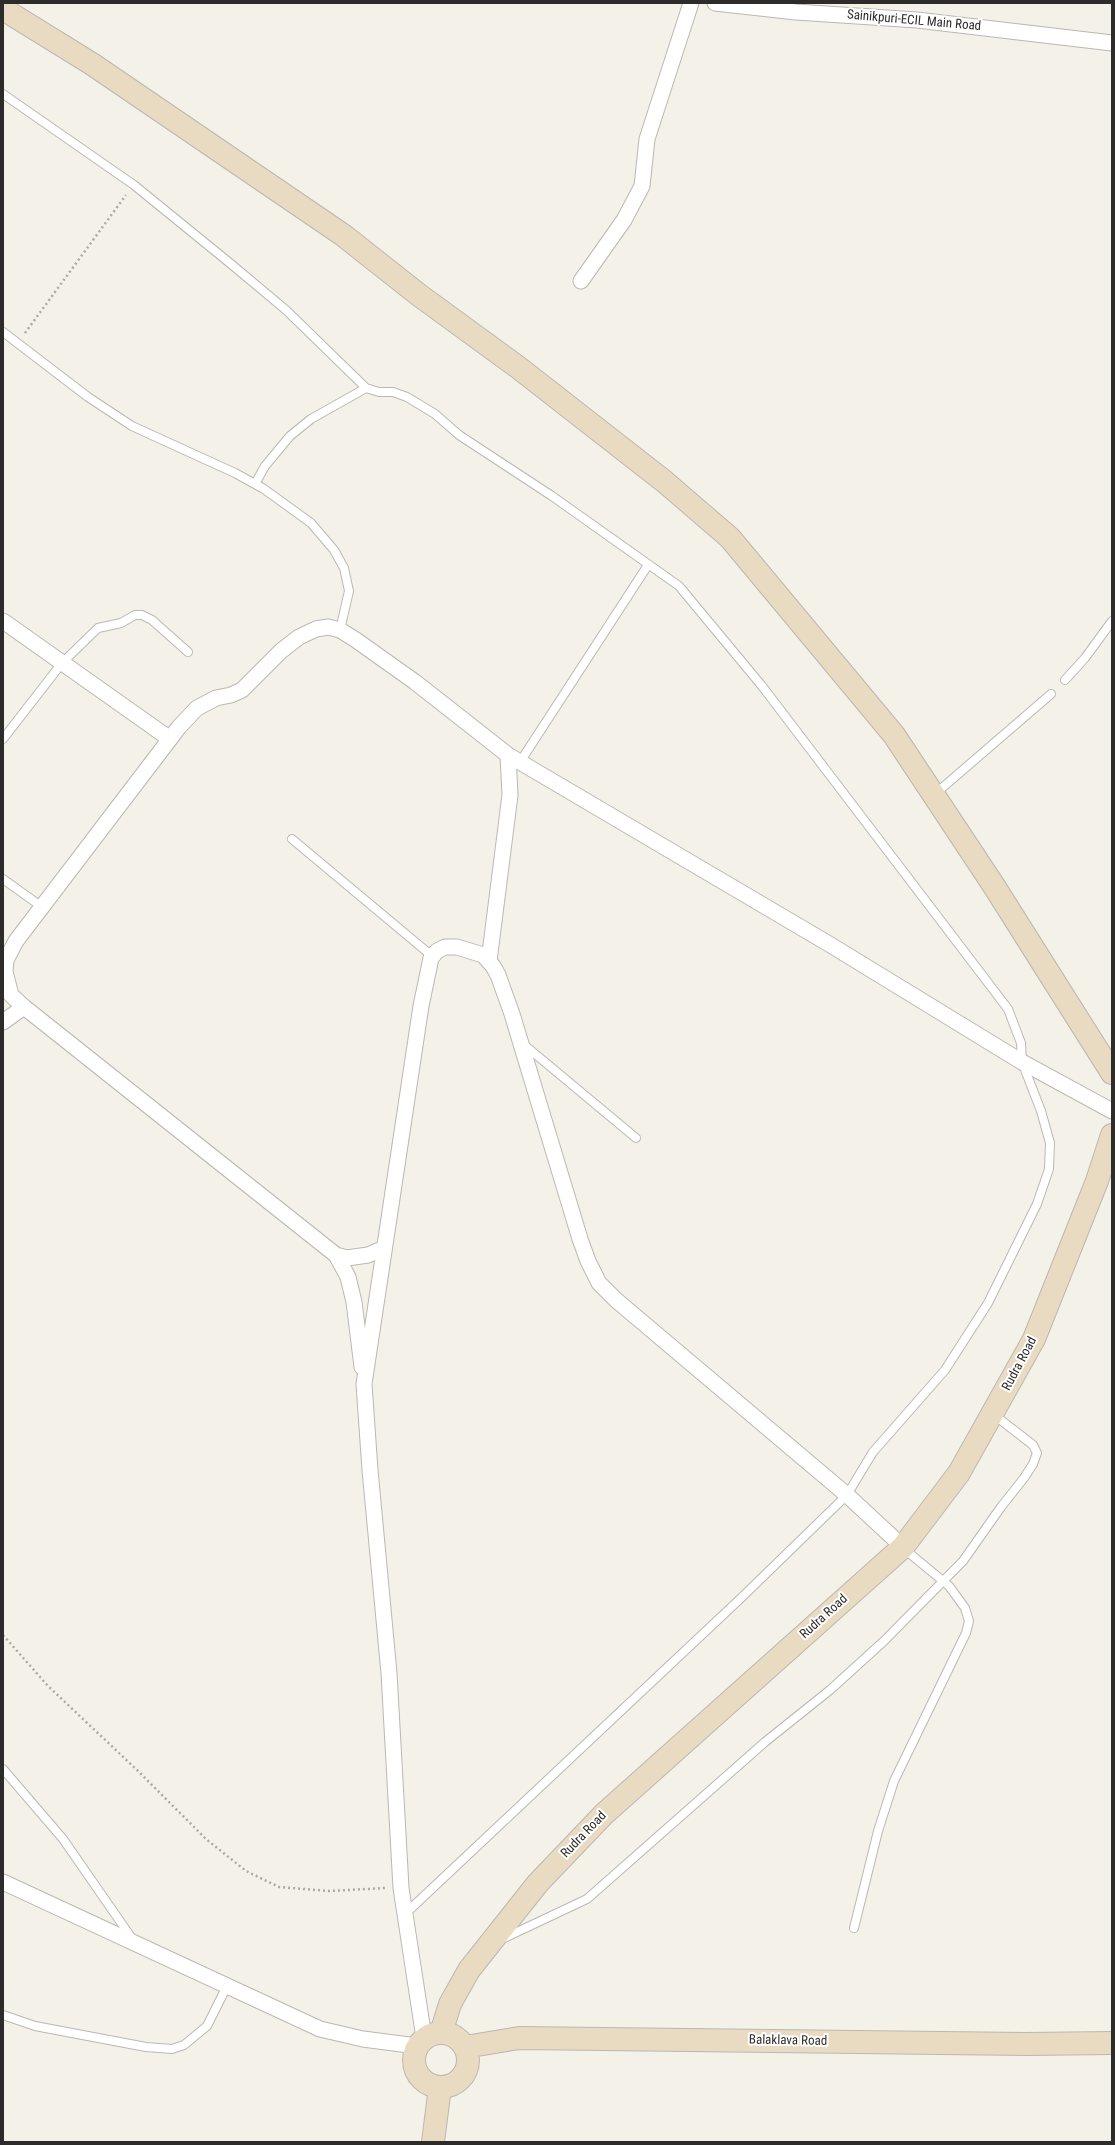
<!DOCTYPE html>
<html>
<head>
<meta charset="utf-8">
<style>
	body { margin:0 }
	#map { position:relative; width:1115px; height:2145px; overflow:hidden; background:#f4f1e9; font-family:"Roboto Condensed",sans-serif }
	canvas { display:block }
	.frame { position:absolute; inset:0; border:4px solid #2e2c2a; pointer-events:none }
</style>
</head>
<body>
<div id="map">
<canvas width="1115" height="2145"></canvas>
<div class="frame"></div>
</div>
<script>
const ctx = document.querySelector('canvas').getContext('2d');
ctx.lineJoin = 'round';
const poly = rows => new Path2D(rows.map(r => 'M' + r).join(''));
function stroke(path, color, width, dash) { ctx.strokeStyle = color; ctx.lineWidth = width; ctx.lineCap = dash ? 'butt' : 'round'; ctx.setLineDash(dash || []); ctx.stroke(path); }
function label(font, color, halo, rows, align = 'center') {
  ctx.font = font + ' "Roboto Condensed",sans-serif'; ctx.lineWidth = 4; ctx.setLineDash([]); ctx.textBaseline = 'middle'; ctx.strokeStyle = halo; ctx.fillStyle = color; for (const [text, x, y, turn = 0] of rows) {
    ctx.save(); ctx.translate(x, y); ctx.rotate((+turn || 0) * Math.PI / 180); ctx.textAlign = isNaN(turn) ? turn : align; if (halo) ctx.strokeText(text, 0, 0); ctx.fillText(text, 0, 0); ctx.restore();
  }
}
const lane = poly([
	[3,94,134,185,231,264,286,310,366,388,379,392,393,392,407,397,435,414,459,435,552,496,679,586,762,686,1008,1009,1021,1043,1022,1062,1041,1111,1050,1143,1049,1169,1037,1204,988,1303,945,1370,873,1452,847,1495,740,1599,406,1913],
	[3,332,88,397,132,426,235,473,264,489,311,523,334,550,344,568,349,591,340,630],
	[255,484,265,466,290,436,311,419,366,388],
	[1065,680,1085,658,1112,621],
	[3,739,62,663,98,628,121,623,135,615,142,615,152,620,188,652],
	[520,762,648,565],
	[935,794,1051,694],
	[292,839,432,956],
	[3,879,42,907],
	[522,1043,636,1138],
	[3,1769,63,1839,133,1940],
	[854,1928,878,1831,894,1781,966,1633,969,1621,965,1608,949,1586,903,1548],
	[500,1940,587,1899,765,1742,830,1690,884,1641,963,1561,1001,1507,1024,1478,1033,1464,1037,1453,1033,1445,993,1414],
	[3,2015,35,2026,146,2047,172,2049,184,2045,207,2026,227,1986]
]);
const street = poly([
	[715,3,796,12,917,20,1112,43],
	[581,281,624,220,642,186,647,139,691,3],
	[3,621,170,739],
	[489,961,510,795,508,755],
	[3,1022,24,1007],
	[384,1248,368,1255,347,1258,336,1255,24,1007,11,995,5,972,6,960,16,941,179,727,197,708,216,698,231,695,242,690,281,651,299,637,316,629,328,627,340,630,356,640,415,682,508,755,829,944,1022,1062,1112,1111],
	[336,1255,348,1277,354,1302,362,1367],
	[3,1882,320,2029,363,2039,417,2046],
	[424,2038,401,1888,389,1673,370,1470,364,1384,421,1006,431,958,437,951,445,947,457,947,483,955,493,966,498,975,512,1014,580,1239,588,1261,599,1283,616,1300,847,1495,903,1547]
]);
const secondary = poly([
	[3,9,92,64,343,235,419,295,519,368,665,482,730,538,894,735,994,886,1112,1073],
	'414 2060a27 27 0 1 1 54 0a27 27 0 1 1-54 0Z',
	[441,2033,450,2004,469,1970,538,1883,604,1814,903,1547,959,1473,1034,1339,1097,1181,1112,1135],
	[465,2047,519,2038,1026,2044,1112,2043],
	[433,2142,440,2087]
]);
stroke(lane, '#bbb8b1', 10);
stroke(street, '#bbb8b1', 17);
stroke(secondary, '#bbb8b1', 24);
stroke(poly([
	[25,333,126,195],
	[3,1635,48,1686,137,1770,206,1839,246,1871,279,1887,329,1891,385,1888]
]), '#aba9a3', 2.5, [2, 3]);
stroke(lane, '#fff', 8);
stroke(street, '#fff', 15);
stroke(secondary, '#e9dac2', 22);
label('13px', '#2e2c2a', '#fff', [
	["Sainikpuri-ECIL Main Road",914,21,5],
	["Rudra Road",1020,1364,-62],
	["Rudra Road",824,1617,-42],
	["Rudra Road",584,1835,-46],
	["Balaklava Road",788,2041,1]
]);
</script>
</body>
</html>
